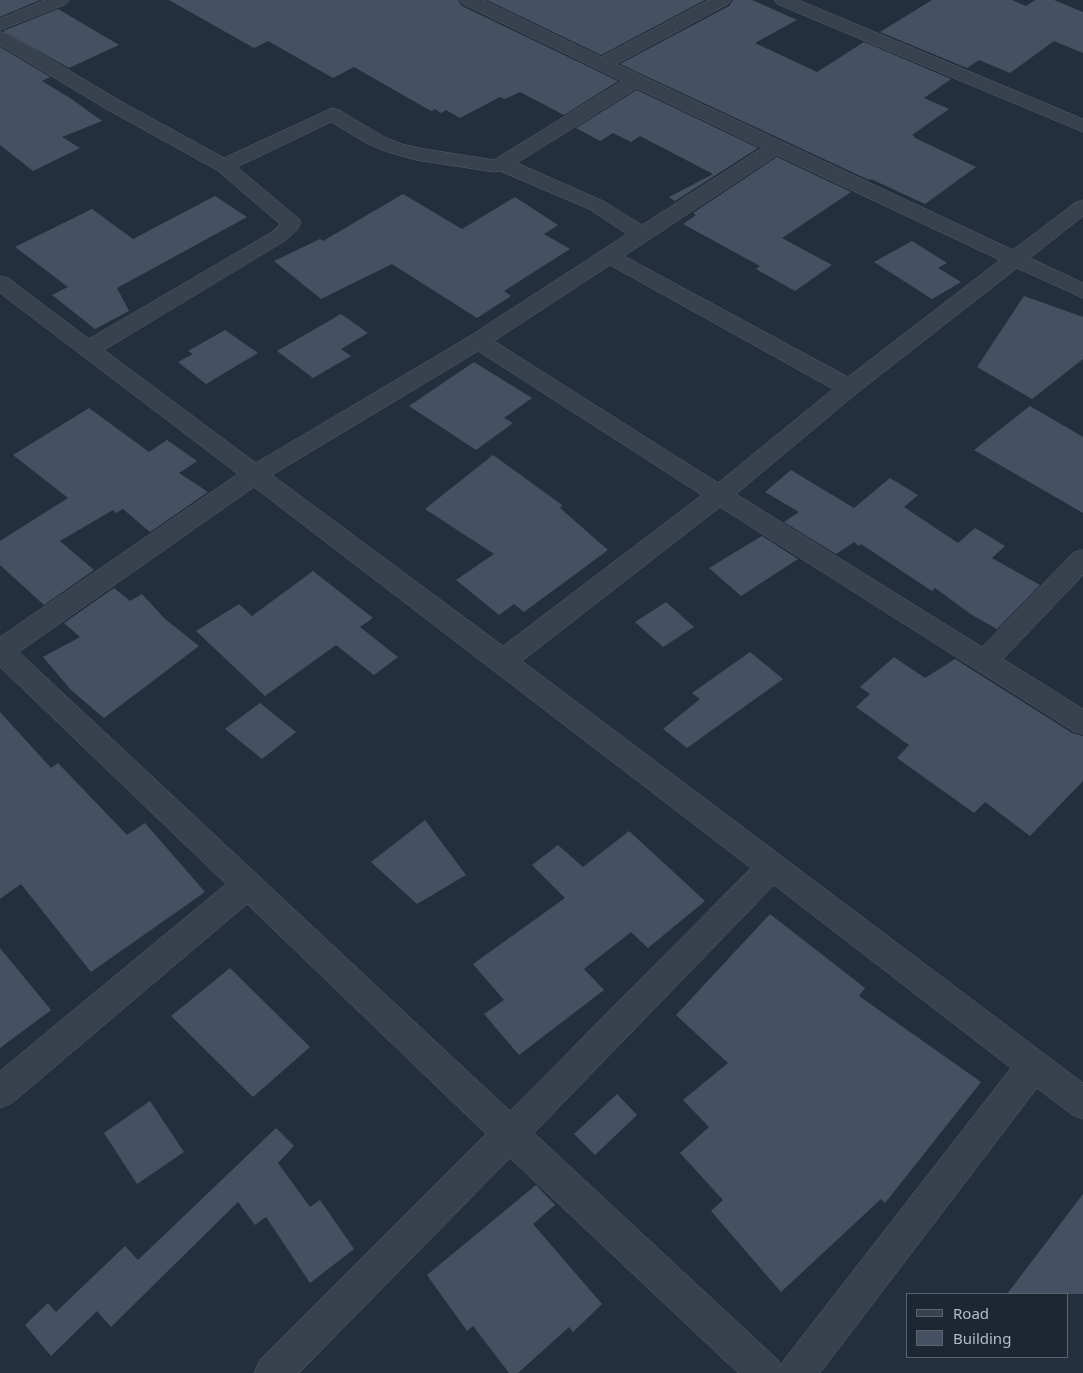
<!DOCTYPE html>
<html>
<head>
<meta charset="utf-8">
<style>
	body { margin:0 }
	#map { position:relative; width:1083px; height:1373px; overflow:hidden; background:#242f3e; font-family:"Noto Sans",sans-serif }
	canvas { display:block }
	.legend { position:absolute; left:906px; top:1293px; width:162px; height:65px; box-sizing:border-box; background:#1d2633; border:1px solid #59626f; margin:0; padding:6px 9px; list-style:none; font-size:15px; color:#b4bcc9 }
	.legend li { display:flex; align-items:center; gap:10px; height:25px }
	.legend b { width:25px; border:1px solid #59626f }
</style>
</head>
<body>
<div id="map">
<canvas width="1083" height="1373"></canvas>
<ul class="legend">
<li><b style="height:6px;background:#38414e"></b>Road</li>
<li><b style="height:14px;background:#455162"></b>Building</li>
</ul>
</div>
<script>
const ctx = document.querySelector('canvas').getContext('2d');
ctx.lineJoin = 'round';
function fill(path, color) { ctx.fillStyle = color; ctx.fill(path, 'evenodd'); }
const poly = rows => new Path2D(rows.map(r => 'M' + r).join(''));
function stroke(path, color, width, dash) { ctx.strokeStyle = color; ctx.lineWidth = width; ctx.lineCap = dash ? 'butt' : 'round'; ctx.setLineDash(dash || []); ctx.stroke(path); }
fill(poly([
	[0,0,40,0,0,17],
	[169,0,458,0,462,6,618,81,564,115,520,92,505,99,500,97,460,118,446,110,441,113,435,109,431,111,354,67,333,78,268,41,254,48],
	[487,0,705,0,601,55],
	[733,0,752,0,797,20,755,43,817,72,864,42,951,79,924,98,949,109,912,135,915,136,913,137,976,167,925,204,871,179,869,180,620,64,729,6],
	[932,0,1012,0,1026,6,1035,0,1054,0,1083,12,1083,53,1054,41,1010,73,979,60,967,68,880,32],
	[58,9,119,45,69,68,3,31],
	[0,47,50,77,42,81,70,98,102,121,62,137,80,148,33,171,0,145],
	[637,90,758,148,675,201,669,197,713,174,640,136,631,142,613,133,600,141,576,128],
	[777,157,851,192,782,238,832,265,795,291,756,269,760,266,683,224,696,215,693,213],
	[403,194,462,229,515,197,558,225,544,234,570,249,504,291,511,296,477,318,392,264,321,299,274,261,320,239,323,241],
	[215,196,247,217,117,288,129,311,95,329,52,295,68,287,15,247,92,209,133,239],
	[912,241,947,263,938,268,961,282,932,299,874,262],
	[1024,296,1083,317,1083,359,1032,399,977,367],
	[341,314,368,333,341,349,351,356,313,378,277,351],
	[225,330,258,353,206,384,178,362,193,354,188,351],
	[474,362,532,398,504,418,513,423,476,450,409,406],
	[1030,406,1083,437,1083,513,974,450],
	[89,408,149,452,167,440,197,461,179,473,208,492,150,532,123,509,116,513,113,510,60,541,94,570,44,605,0,565,0,541,68,498,13,455],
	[493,455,562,505,560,508,608,550,524,612,514,604,499,615,456,580,494,554,425,509],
	[791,470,854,508,890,478,918,495,904,507,958,543,975,528,1005,546,992,558,1040,585,997,629,972,615,935,588,932,591,861,544,859,546,854,542,836,554,784,522,799,512,765,492],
	[762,536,798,559,741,596,709,568],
	[313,571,373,618,360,627,398,657,374,675,336,645,265,696,196,631,239,604,252,616],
	[114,588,130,601,142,594,165,619,199,646,104,718,71,690,43,657,80,637,64,623],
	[666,602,694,627,663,647,635,622],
	[750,652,783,679,687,748,663,729,700,699,692,693],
	[894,657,925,678,955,659,1072,733,1083,736,1083,781,1030,836,985,802,974,813,897,758,909,745,856,707,870,694,860,687],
	[260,703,296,732,262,759,225,729],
	[0,712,51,768,58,763,127,835,145,823,205,892,91,972,21,884,0,899],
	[425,820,466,875,417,904,371,862],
	[629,831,705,901,648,948,631,932,584,969,604,990,519,1055,484,1014,504,1000,473,964,565,898,532,865,558,845,583,867],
	[770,914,865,988,859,996,981,1082,885,1203,881,1199,781,1292,711,1211,723,1200,680,1153,709,1127,683,1100,728,1063,676,1015],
	[0,948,51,1010,0,1048],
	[230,968,310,1047,253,1097,171,1016],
	[617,1094,637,1115,595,1155,574,1134],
	[150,1101,184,1152,137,1184,104,1133],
	[276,1128,294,1146,278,1163,310,1207,320,1200,354,1249,310,1283,266,1217,255,1225,238,1202,111,1327,97,1311,51,1356,25,1325,48,1303,56,1312,125,1246,138,1260],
	[536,1185,555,1205,533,1224,602,1304,573,1332,569,1327,518,1373,509,1373,473,1326,467,1331,427,1275],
	[1083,1194,1083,1294,1007,1294]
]), '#455162');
const street = poly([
	[45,0,69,0,66,4,0,30,0,19,45,0],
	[460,0,483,0,601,57,709,0,731,0,728,4,616,64,1013,250,1076,202,1083,200,1083,216,1030,258,1083,283,1083,298,1017,268,857,393,736,494,982,647,1074,552,1083,550,1083,575,1003,659,1083,709,1083,734,1073,731,720,507,522,661,1083,1083,1083,1119,1071,1114,1037,1088,820,1373,738,1373,510,1158,299,1373,254,1373,260,1360,486,1134,247,904,12,1103,0,1108,0,1071,226,884,0,667,0,637,238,474,0,293,0,276,8,278,89,339,272,232,280,224,217,170,108,110,0,45,0,32,6,33,122,102,224,158,332,108,339,110,384,137,402,144,418,148,494,160,622,81,463,4,460,0],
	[637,88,762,148,642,225,603,201,517,163,637,88],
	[331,122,370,145,388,152,416,160,495,172,500,171,589,209,627,234,470,336,256,463,104,350,286,240,297,230,301,222,298,218,237,167,331,122],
	[777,155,1000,260,848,377,624,256,777,155],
	[610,265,833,389,718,483,494,341,610,265],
	[478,351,702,495,503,646,272,475,478,351],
	[254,487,751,868,510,1111,19,652,254,487],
	[774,885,1011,1068,784,1360,781,1366,778,1360,534,1133,774,885],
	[774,0,798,0,1083,119,1083,132,777,4,774,0]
]);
stroke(street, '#565f6c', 1);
fill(street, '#38414e');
</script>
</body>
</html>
